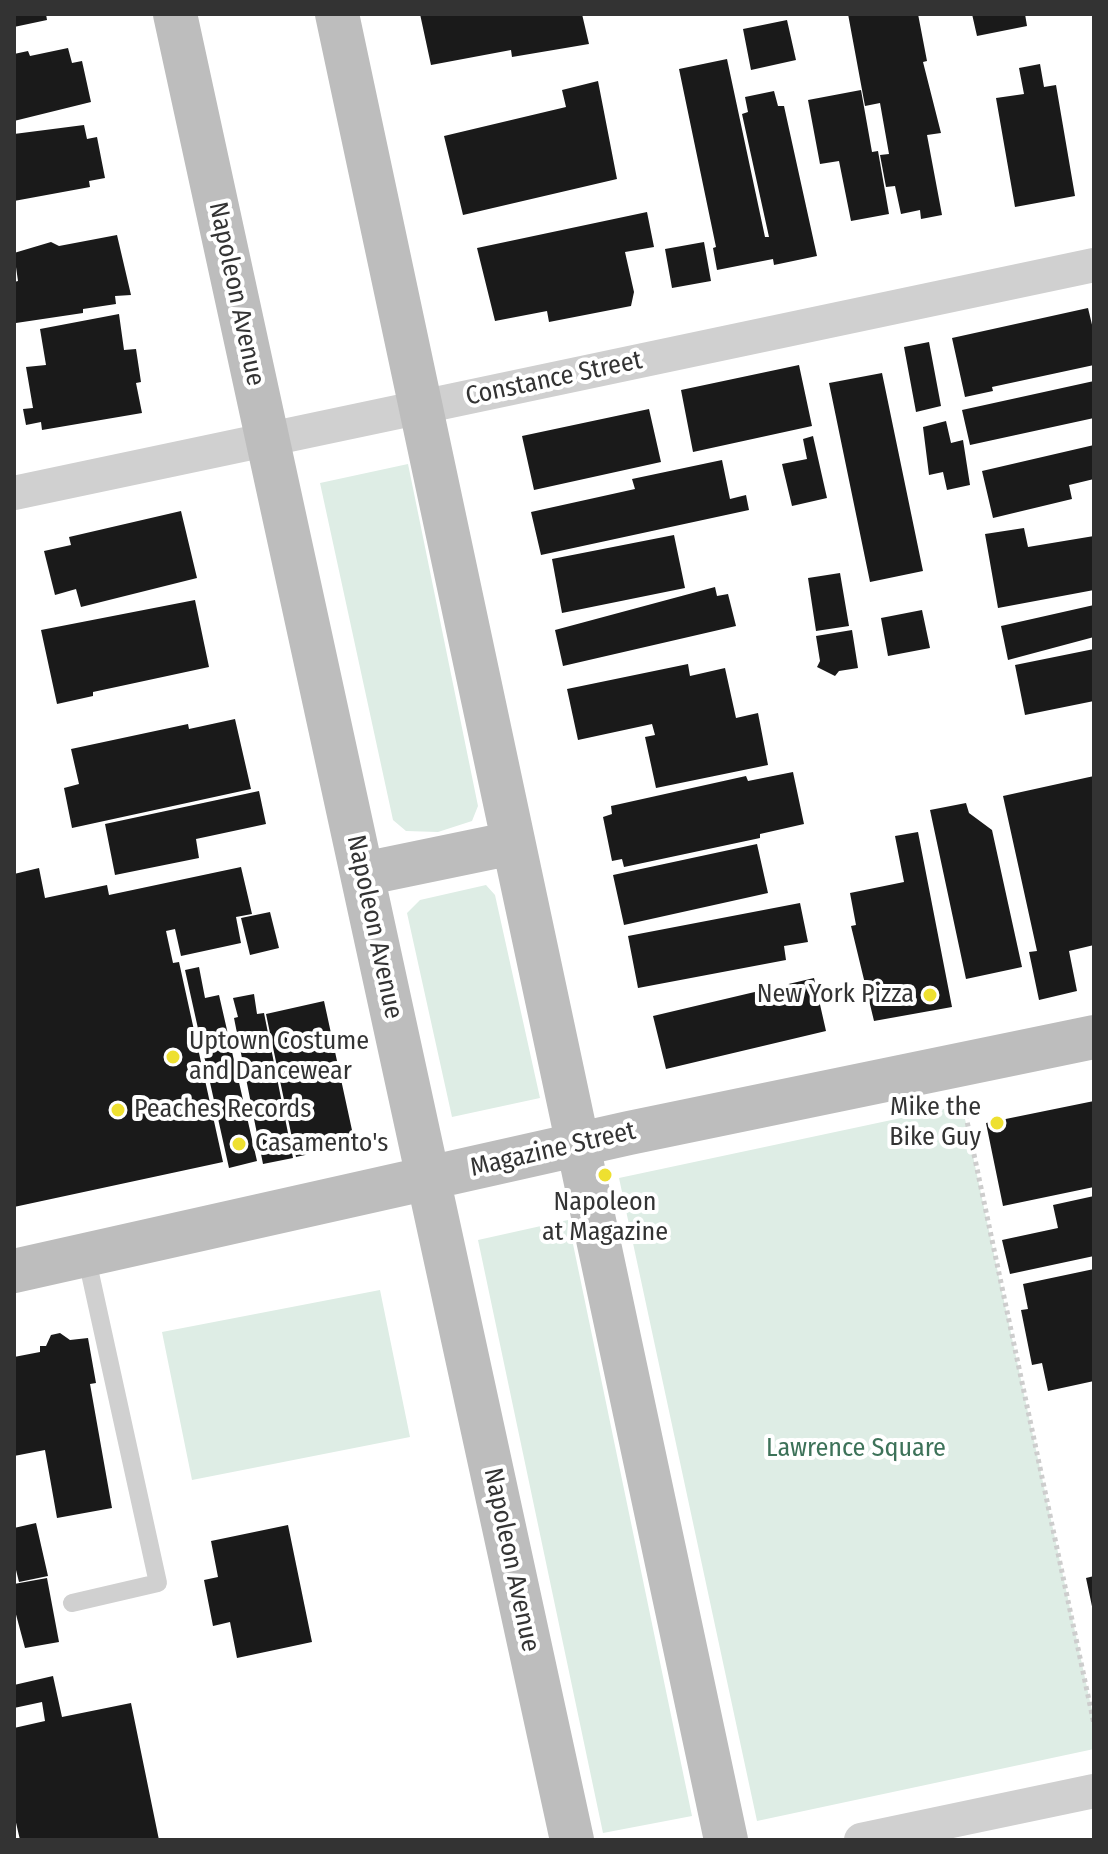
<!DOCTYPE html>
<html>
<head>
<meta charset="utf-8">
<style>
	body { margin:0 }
	#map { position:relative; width:1108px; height:1854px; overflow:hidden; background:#fff; font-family:"Fira Sans Condensed",sans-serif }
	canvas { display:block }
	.frame { position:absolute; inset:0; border:16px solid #333; pointer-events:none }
</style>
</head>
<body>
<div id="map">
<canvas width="1108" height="1854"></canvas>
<div class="frame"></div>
</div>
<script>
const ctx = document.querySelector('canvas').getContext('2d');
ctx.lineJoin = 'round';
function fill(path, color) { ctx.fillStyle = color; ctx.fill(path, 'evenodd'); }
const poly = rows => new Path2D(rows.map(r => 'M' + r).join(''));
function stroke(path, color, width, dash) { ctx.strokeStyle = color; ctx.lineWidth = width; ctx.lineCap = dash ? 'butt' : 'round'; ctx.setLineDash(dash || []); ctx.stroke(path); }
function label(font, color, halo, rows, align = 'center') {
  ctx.font = font + ' "Fira Sans Condensed",sans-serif'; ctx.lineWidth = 8; ctx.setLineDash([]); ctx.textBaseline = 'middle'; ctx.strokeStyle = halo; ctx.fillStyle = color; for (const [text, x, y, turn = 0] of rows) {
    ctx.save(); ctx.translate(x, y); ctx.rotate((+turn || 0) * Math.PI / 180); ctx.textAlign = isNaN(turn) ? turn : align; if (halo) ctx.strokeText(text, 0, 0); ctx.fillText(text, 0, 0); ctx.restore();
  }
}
fill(poly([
	[408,464,478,806,472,821,438,832,406,831,393,820,320,483],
	[486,885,495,895,540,1098,452,1117,407,913,420,900],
	[962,1105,1094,1720,1094,1749,757,1821,619,1178],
	[568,1220,692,1816,603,1833,478,1240],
	[380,1290,410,1437,192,1480,162,1332]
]), '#deede5');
fill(poly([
	[14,14,46,14,47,20,14,27],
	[420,14,582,14,589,44,512,57,511,50,431,65],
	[848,14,918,14,927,61,923,62,941,133,927,135,942,215,921,219,920,210,901,214,895,186,886,187,880,155,889,154,880,103,865,106],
	[972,14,1025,14,1027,26,977,36],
	[787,20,796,60,751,70,743,29],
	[68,48,72,63,82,61,91,102,14,121,14,54,28,51,30,56],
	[727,59,765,237,769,237,742,114,748,112,745,97,774,91,778,106,784,106,817,256,774,265,773,259,717,270,713,248,716,247,679,69],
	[1040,64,1044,87,1056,85,1075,196,1015,207,996,98,1024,94,1019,68],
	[598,81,617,179,463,215,444,136,566,107,562,90],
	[861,90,872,152,878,151,889,214,851,221,839,161,820,164,808,100],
	[84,125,87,139,97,137,105,178,89,181,90,187,14,201,14,134],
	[647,212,654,247,625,252,634,292,631,306,549,322,547,311,495,321,477,248],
	[117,235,131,295,115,296,116,304,83,309,83,313,16,323,14,282,18,281,14,253,51,242,59,246],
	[704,242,711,281,672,288,665,249],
	[1088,308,1094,333,1094,365,992,387,993,391,965,397,952,338],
	[119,314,124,350,136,349,141,382,136,383,142,413,42,430,41,422,26,425,23,409,33,408,26,367,46,365,40,329],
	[929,342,941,406,916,412,904,347],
	[799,365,812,426,693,452,681,390],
	[882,373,923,571,870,582,829,383],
	[1094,381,1094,418,970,445,962,410],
	[649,409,661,462,534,490,522,436],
	[946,421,951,443,963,440,970,485,947,490,943,472,929,475,923,427],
	[813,436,827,498,792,506,782,464,807,459,803,439],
	[1094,445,1094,479,1069,485,1072,499,993,518,982,471],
	[722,460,730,499,746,495,749,510,541,555,531,512,635,489,632,479],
	[181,511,197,578,81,607,76,589,55,595,44,551,71,545,69,537],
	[1024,528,1028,547,1094,536,1094,590,998,608,985,534],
	[674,535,685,588,562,613,552,559],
	[840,573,849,626,816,631,808,578],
	[715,587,717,596,728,594,736,626,563,666,555,630],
	[195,600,209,667,93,692,93,696,57,704,41,630],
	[1094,605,1094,637,1008,660,1001,626],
	[922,610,930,648,888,656,881,618],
	[852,630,858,668,839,671,835,676,817,667,820,661,816,636],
	[1094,649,1094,701,1025,715,1015,665],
	[688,664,690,676,725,668,736,718,758,713,768,765,656,788,645,737,655,735,652,724,578,740,567,689],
	[235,719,251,789,72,828,64,788,79,784,71,749,188,724,189,729],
	[793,772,804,824,760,834,760,838,624,867,622,859,612,861,603,817,612,814,611,806,746,776,748,781],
	[1094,776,1094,945,1069,951,1077,991,1039,1000,1029,952,1037,951,1003,796],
	[259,791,266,824,196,839,199,858,115,875,105,824],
	[966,803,969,813,992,830,1022,967,966,979,930,810],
	[918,832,952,1007,874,1021,851,926,856,925,850,893,904,882,895,836],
	[757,844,768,893,624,925,613,875],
	[241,867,252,914,236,917,241,943,181,956,175,929,166,931,173,963,179,962,223,1162,14,1207,14,874,39,868,45,898,107,885,109,895],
	[800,903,808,942,784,946,786,960,638,988,628,936],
	[270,912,279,948,250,955,241,918],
	[199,967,205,998,219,995,257,1161,229,1168,185,970],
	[814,978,826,1031,666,1069,653,1016],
	[254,994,257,1014,264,1013,293,1158,263,1164,234,1018,238,1017,233,998],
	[324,1001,355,1144,296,1157,266,1014],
	[1094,1101,1094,1187,1003,1206,986,1123],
	[1094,1196,1094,1256,1010,1274,1002,1240,1058,1228,1053,1205],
	[1094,1269,1094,1381,1048,1391,1042,1363,1032,1365,1021,1310,1028,1309,1023,1284],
	[60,1333,70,1340,88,1338,96,1383,90,1384,112,1508,57,1518,45,1450,14,1456,14,1357,40,1352,40,1346,46,1346,51,1335],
	[36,1523,48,1576,19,1582,14,1562,14,1528],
	[288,1525,312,1642,237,1658,230,1622,213,1626,204,1580,218,1577,211,1541],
	[1094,1576,1094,1611,1093,1611,1086,1578],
	[47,1578,59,1642,25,1648,14,1607,14,1584],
	[53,1676,62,1717,131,1703,159,1840,20,1840,14,1814,14,1728,45,1721,42,1702,14,1708,14,1685]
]), '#1a1a1a');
stroke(poly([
	[964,1107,1094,1724]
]), '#cdcdcd', 5, [4, 4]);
stroke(poly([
	[72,1603,158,1583,86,1255]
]), '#d0d0d0', 18);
stroke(poly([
	[14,493,1094,265],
	[861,1840,1094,1791]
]), '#d0d0d0', 34);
stroke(poly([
	[175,14,572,1840],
	[337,14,726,1840],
	[363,874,513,843],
	[14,1271,629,1133,1094,1037]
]), '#bdbdbd', 44);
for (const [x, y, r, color] of [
	[930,995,8,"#eee030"],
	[173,1057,8,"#eee030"],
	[118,1110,8,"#eee030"],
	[997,1123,8,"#eee030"],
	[239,1144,8,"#eee030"],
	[605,1175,8,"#eee030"]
]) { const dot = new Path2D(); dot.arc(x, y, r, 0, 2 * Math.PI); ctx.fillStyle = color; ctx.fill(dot); stroke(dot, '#fff', 3); }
label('26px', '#333', '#fff', [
	["Napoleon Avenue",236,294,78],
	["Constance Street",554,379,-12],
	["Napoleon Avenue",374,927,78],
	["Magazine Street",553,1150,-13],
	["Napoleon Avenue",511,1560,78]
]);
label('26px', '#333', '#fff', [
	["New York Pizza",914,995,"right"],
	["Uptown Costume",189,1042],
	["and Dancewear",189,1072],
	["Mike the",981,1108,"right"],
	["Bike Guy",981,1138,"right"],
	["Peaches Records",134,1110],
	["Casamento's",255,1144],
	["Napoleon",605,1203,"center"],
	["at Magazine",605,1233,"center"]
], 'left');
label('26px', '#3d7259', '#fff', [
	["Lawrence Square",856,1449]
]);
</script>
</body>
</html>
